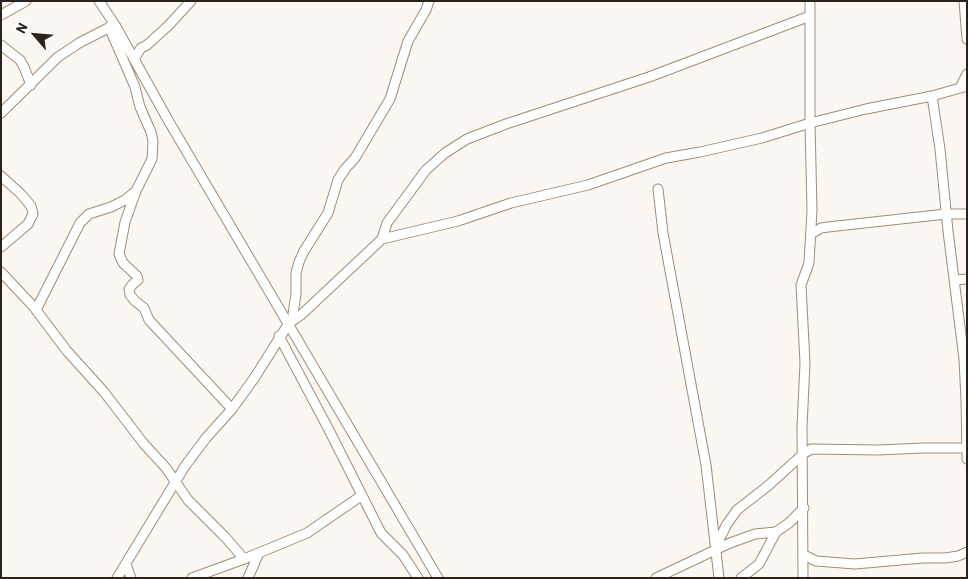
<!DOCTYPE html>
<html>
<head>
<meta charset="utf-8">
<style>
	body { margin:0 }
	#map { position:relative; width:968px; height:579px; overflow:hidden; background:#fcf7f2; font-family:Barlow,sans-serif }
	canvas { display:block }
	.frame { position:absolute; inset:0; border:2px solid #2b231a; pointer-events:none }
	.north { position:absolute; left:10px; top:10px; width:50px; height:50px; -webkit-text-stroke:4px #fff; paint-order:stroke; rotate:297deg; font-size:14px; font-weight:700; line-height:20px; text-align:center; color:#2b231a }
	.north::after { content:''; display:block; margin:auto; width:18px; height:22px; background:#2b231a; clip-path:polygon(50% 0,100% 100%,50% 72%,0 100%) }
</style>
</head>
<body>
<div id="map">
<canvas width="968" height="579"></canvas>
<div class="frame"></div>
<div class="north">N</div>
</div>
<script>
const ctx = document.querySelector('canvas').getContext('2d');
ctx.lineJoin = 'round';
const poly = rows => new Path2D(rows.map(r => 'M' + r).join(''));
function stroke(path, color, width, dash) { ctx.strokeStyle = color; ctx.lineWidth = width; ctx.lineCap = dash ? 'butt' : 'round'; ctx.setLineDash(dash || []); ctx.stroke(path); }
const minor = poly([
	[99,1,115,25,168,120,438,578],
	[964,1,967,39],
	[1,15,26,1],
	[1,45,20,60,24,67,31,85],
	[134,59,141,48,147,45,168,26,191,1],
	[960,88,967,74],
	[932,96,940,149,948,231,964,359,966,400,967,459],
	[1,113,58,57,79,43,114,25],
	[1,176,21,194,31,206,33,214,28,224,1,247],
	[658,189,663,233,706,465,719,578],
	[136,191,125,222,119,254,123,263,137,276,138,280,132,285,129,289,130,295,135,301,144,308,149,320,232,409],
	[811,234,821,228,828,227,946,214,967,214],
	[382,239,387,223,426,170,445,153,467,139,506,124,649,77,810,16],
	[1,272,33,306,67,351,104,392,144,444,166,468,188,500,226,538,244,559],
	[955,280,967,279],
	[36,310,80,223,89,214,111,207,125,200,136,191,152,159,153,141,151,132,140,107,135,87,109,27],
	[294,320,293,314,296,294,296,273,299,262,304,251,328,213,338,180,345,169,355,158,390,99,408,41,426,10,429,1],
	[279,336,329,430,381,533,403,555,418,578],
	[717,544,727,524,737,510,769,485,803,454,811,449,878,450,924,448,966,448],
	[804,555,816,561,855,564,923,558,945,558,958,556,967,552],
	[126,564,131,578],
	[117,578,185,466,206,438,232,409,255,377,289,323,301,315,382,239,458,221,511,203,588,185,666,158,700,152,762,138,810,123,866,109,932,96,967,86],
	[192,578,244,559,307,533,361,496],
	[248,578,259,553],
	[656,578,730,543,755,534,776,532],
	[741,578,759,564,776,532,789,523,804,508],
	[803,578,802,427,805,363,801,285,809,263,812,211,810,123,810,1]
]);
stroke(minor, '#a18c75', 11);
stroke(minor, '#fff', 9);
</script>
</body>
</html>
